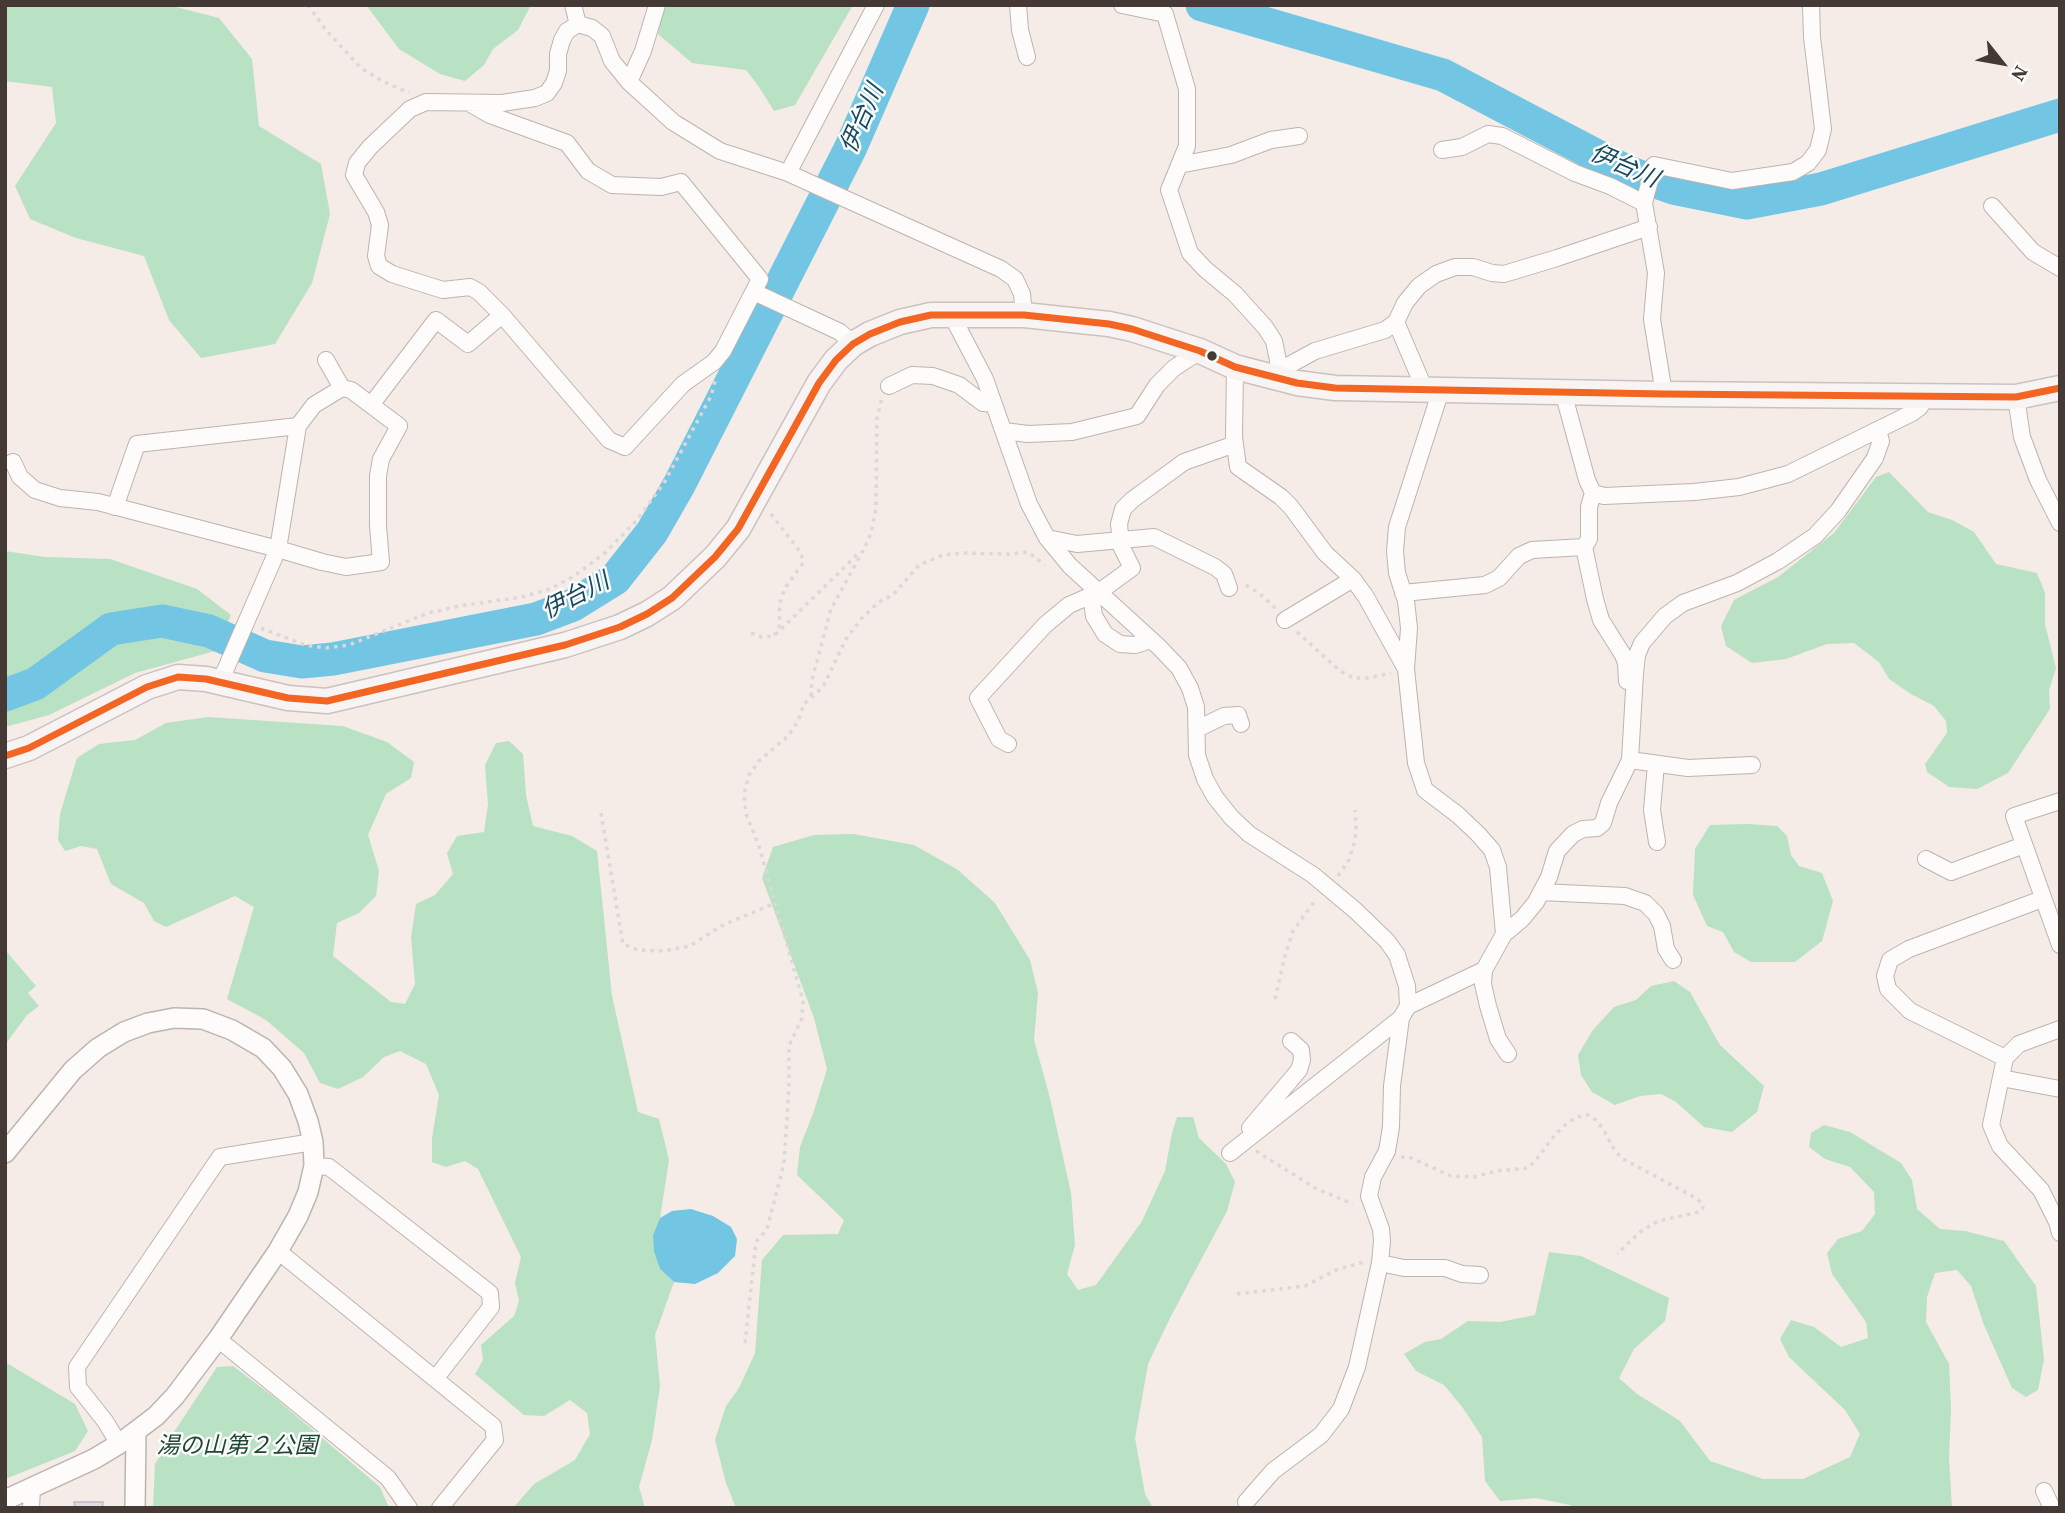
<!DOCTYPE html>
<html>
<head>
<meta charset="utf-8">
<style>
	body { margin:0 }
	#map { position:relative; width:2065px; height:1513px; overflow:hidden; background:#f5ebe7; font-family:"Source Serif 4",serif }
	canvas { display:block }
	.frame { position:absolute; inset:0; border:7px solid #443934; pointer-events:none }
	.north { position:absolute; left:1967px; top:28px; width:70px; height:70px; -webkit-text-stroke:5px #fbfbfb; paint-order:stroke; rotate:121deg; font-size:19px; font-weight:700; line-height:28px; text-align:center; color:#443934 }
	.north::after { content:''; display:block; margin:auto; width:24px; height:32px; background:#443934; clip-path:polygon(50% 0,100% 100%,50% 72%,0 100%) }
</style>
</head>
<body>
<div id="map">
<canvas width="2065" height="1513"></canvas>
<div class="frame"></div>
<div class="north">N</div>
</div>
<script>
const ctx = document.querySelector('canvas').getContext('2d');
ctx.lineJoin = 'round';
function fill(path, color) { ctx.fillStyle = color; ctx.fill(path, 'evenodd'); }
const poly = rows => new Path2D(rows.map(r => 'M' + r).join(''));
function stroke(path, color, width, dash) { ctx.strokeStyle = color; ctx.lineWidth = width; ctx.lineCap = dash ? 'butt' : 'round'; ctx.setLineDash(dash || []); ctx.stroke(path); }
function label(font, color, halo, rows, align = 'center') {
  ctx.font = font + ' "Source Serif 4","Noto Sans JP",serif'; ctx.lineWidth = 5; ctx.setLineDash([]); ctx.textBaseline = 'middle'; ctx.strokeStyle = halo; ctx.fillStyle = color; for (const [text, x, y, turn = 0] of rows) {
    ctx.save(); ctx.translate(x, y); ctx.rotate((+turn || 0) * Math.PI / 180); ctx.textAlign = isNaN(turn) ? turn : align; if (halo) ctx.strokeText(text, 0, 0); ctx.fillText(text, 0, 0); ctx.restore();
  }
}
fill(poly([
	[5,5,168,5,219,18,252,59,259,126,321,164,330,214,312,283,275,344,201,358,169,320,144,256,76,238,30,219,15,186,56,123,52,87,5,81],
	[366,5,531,5,518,30,493,49,484,65,465,81,440,74,399,49],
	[664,5,853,5,795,105,774,111,759,87,746,70,692,63,658,34],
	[1889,472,1928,512,1952,520,1974,532,1996,564,2037,573,2045,593,2045,624,2056,668,2049,690,2050,709,2008,773,1977,789,1949,787,1927,772,1925,764,1947,733,1946,721,1934,706,1911,694,1889,679,1879,662,1854,643,1827,644,1786,659,1752,663,1726,646,1721,626,1734,600,1778,577,1834,533,1876,477],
	[5,551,45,557,110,559,197,589,231,615,215,651,135,673,49,715,5,727],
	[208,717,343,726,387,742,414,762,411,778,386,794,368,835,379,871,376,896,359,913,337,923,333,956,391,1002,405,1004,415,984,411,937,416,904,435,895,453,874,447,853,457,836,484,832,488,804,485,765,496,743,509,741,523,754,526,795,533,826,572,836,597,851,612,996,638,1112,659,1119,669,1160,660,1218,653,1235,660,1269,674,1282,655,1335,660,1386,652,1440,639,1487,645,1508,513,1508,534,1484,575,1460,590,1434,587,1413,570,1400,544,1416,524,1415,475,1374,483,1360,481,1345,514,1316,519,1301,515,1283,521,1257,478,1169,465,1161,446,1167,432,1162,432,1138,439,1095,426,1064,400,1051,384,1057,363,1077,338,1089,320,1083,304,1053,266,1020,227,999,254,907,235,896,166,927,154,921,144,903,111,884,97,849,81,846,65,851,58,840,60,814,77,758,99,744,135,740,166,723],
	[1747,824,1777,826,1787,836,1791,855,1799,866,1822,873,1833,901,1822,941,1795,962,1751,962,1734,952,1723,932,1707,926,1693,895,1695,849,1710,825],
	[853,834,914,845,958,870,995,903,1030,960,1038,993,1034,1040,1050,1098,1071,1193,1075,1245,1067,1274,1078,1290,1096,1285,1142,1221,1165,1171,1172,1133,1177,1117,1193,1117,1199,1138,1226,1164,1235,1182,1227,1211,1171,1316,1148,1364,1135,1438,1145,1494,1153,1508,736,1508,726,1483,715,1440,726,1406,739,1388,755,1353,762,1260,783,1235,838,1234,844,1220,797,1175,800,1147,814,1111,827,1069,814,1018,762,878,773,847,814,835],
	[5,950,36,986,28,993,39,1006,27,1015,5,1045],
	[1674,981,1690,992,1720,1045,1764,1086,1757,1112,1732,1132,1704,1127,1676,1102,1661,1094,1640,1096,1615,1105,1592,1092,1581,1075,1578,1055,1593,1030,1614,1007,1636,1000,1651,986],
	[1824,1125,1850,1132,1901,1163,1912,1180,1917,1209,1940,1229,1965,1231,2004,1241,2036,1286,2044,1360,2038,1390,2026,1397,2012,1388,1984,1325,1971,1286,1957,1270,1935,1273,1927,1297,1926,1322,1949,1364,1951,1408,1949,1458,1952,1508,1573,1508,1570,1505,1536,1498,1500,1501,1485,1481,1482,1437,1463,1408,1444,1385,1416,1371,1404,1354,1425,1342,1441,1339,1468,1321,1500,1322,1535,1315,1549,1252,1581,1256,1669,1298,1665,1321,1634,1349,1619,1378,1637,1394,1680,1421,1710,1461,1763,1479,1803,1479,1850,1457,1860,1434,1845,1410,1789,1357,1780,1339,1791,1320,1814,1327,1841,1347,1868,1338,1866,1322,1832,1274,1827,1253,1838,1239,1862,1231,1875,1214,1874,1192,1850,1167,1825,1159,1809,1147,1811,1133],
	[5,1362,75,1404,88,1431,75,1451,5,1479],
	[233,1366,275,1398,380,1487,389,1508,153,1508,155,1464,174,1432,217,1367]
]), '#b9e1c4');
fill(poly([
	[691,1209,713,1216,731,1227,737,1239,735,1256,718,1273,695,1284,674,1282,660,1269,654,1251,653,1235,660,1218,672,1211]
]), '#72c5e3');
stroke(poly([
	[1202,5,1443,75,1628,172,1673,188,1747,203,1821,189,2060,115],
	[5,695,35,684,111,629,162,621,209,631,265,656,302,662,333,659,536,619,573,605,615,579,652,532,679,485,851,147,913,5]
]), '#72c5e3', 33);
const building = poly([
	[74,1502,103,1502,102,1508,62,1508,75,1507,74,1502]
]);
fill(building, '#e0dce4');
stroke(building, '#c9c4c8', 2);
const minor = poly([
	[573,5,578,24],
	[1018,5,1020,30,1027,57],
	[1122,5,1165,14,1187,89,1187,146,1169,190,1190,253,1205,269,1235,294,1265,327,1274,341,1280,370],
	[629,82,643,51,657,5],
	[469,103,490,115,567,143,588,171,612,185,661,187,681,182,760,279,723,351,714,362,683,384,625,447,609,440,502,315],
	[1442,150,1462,147,1488,134,1502,136,1575,173,1610,186,1644,203],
	[1179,165,1231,155,1271,140,1299,136],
	[788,173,876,5],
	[1992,206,2033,252,2060,268],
	[754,292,840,332,853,344],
	[951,314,985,379,1029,504,1047,538,1070,566,1159,647,1179,668,1190,688,1196,707,1197,755,1205,779,1215,797,1231,817,1249,834,1313,875,1356,911,1387,941,1397,955,1407,986,1408,1006,1401,1018,1392,1086,1391,1127,1387,1151,1373,1177,1369,1196,1381,1229,1382,1241,1380,1263,1357,1367,1341,1409,1321,1435,1273,1471,1246,1502],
	[1396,322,1425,390],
	[326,360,342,388],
	[1235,367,1234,437,1238,467,1281,497,1291,507,1325,553,1353,579,1366,597,1406,669],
	[1278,378,1280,370,1315,351,1385,330,1396,322,1405,303,1419,286,1436,274,1455,267,1473,267,1492,273,1504,274,1557,258,1649,227],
	[889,386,912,375,933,376,959,385,983,403,994,404],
	[1563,392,1587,480,1593,493,1604,496,1694,492,1739,487,1788,474,1912,413,1920,407,1926,395],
	[1664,394,1652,319,1656,273,1644,203,1654,165,1732,181,1793,172,1808,163,1818,150,1823,129,1812,37,1811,5],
	[2016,397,2022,437,2038,480,2060,523],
	[371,405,436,320,468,344,502,315,479,292,470,287,443,290,392,274,379,266,376,256,380,225,376,212,354,175,357,163,370,147,410,109,426,102,502,103,535,98,547,93,554,83,558,71,558,54,562,40,567,31,578,24,592,28,602,36,612,61,629,82,673,122,720,151,788,173,1001,269,1015,279,1022,294,1024,315],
	[1004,431,1028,434,1072,432,1137,416,1157,385,1174,368,1200,351],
	[13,462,20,477,35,490,60,498,98,502,278,549,322,562,346,567,381,562,378,526,378,476,381,459,399,426,351,390,342,388,314,405,298,426,278,549,220,682],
	[115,507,137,444,298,426],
	[1047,538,1077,544,1154,537,1215,567,1224,574,1229,588],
	[1584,547,1589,539,1589,507,1593,493],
	[1099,592,1092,602,1094,616,1105,634,1120,644,1135,645,1151,640],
	[1403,593,1485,585,1499,578,1519,556,1532,550,1584,547,1595,599,1601,620,1623,655,1626,663,1627,681],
	[1285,620,1353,579],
	[1197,729,1224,716,1238,715,1241,724],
	[1008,744,999,739,978,698,1045,625,1069,605,1099,592,1132,568,1121,546,1119,524,1123,509,1132,500,1184,462,1235,444],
	[1630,760,1688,768,1752,765],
	[1656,764,1652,810,1657,842],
	[2060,801,2014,816,2060,945],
	[1926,859,1951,872,2024,845],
	[1541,892,1625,896,1645,903,1656,914,1662,926,1666,949,1673,960],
	[1504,934,1522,919,1536,902,1549,877,1557,851,1573,834,1583,829,1597,828,1603,823,1609,803,1630,760,1635,673,1637,655,1642,643,1665,616,1683,603,1737,583,1778,561,1815,536,1838,511,1875,458,1881,441,1878,430],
	[1484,970,1483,984,1488,1006,1498,1039,1508,1054],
	[1408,1006,1484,970,1504,934,1498,867,1492,850,1478,834,1458,815,1425,790,1416,763,1406,669,1409,628,1406,601,1397,573,1395,551,1397,527,1441,390],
	[2060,1029,2019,1044,2005,1058,1991,1125,2000,1146,2041,1190,2057,1222,2060,1233],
	[2005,1058,1910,1011,1888,989,1885,976,1890,960,1909,949,2042,899],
	[2001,1078,2060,1089],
	[1250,1128,1299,1070,1302,1060,1301,1050,1291,1041],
	[1230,1153,1401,1018],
	[314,1166,329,1167,490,1293,491,1307,435,1379],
	[278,1251,493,1426,495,1440,440,1508],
	[1380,1263,1404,1268,1445,1268,1462,1274,1480,1275],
	[218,1339,388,1478,409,1508],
	[119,1444,105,1421,78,1387,77,1367,220,1157,313,1142],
	[2044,1491,2052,1508],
	[31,1508,32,1488]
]);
const tertiary = poly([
	[5,1153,73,1070,98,1048,124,1032,148,1023,174,1018,203,1019,232,1030,263,1048,282,1068,298,1094,308,1121,313,1142,314,1166,308,1192,298,1216,278,1251,218,1339,175,1396,156,1416,119,1444,94,1459,5,1500],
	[135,1508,136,1433]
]);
const primary = poly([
	[5,756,29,748,147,687,178,677,206,679,288,698,327,701,565,645,620,627,647,614,672,598,715,557,738,529,819,383,836,360,853,344,870,334,900,322,931,315,1024,315,1109,324,1132,329,1200,351,1235,367,1297,383,1335,388,1664,394,2016,397,2060,388]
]);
stroke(minor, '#bdb3af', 18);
stroke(tertiary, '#bdb3af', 22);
stroke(primary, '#cbc2c0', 27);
stroke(poly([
	[308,5,325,29,361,68,382,81,409,93],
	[771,514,798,549,802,557,803,563,785,588,780,602,779,627,774,636],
	[1246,585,1259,593,1275,608],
	[261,628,305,645,326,648,349,645,428,613,465,605,522,597,550,589,574,576,605,553,636,521,664,483,711,396,715,381],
	[1297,632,1339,670,1353,678,1368,678,1391,673],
	[751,633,762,637,774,636,860,552],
	[811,696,812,680,831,609,865,547,871,533,876,508,877,418,882,398],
	[601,813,623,944,638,950,663,951,690,946,721,926,775,903],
	[1338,876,1349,860,1355,840,1356,826,1355,810],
	[1275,999,1285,956,1293,931,1316,899],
	[1256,1151,1315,1188,1353,1204],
	[1401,1157,1409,1157,1451,1176,1474,1177,1496,1171,1528,1168,1535,1161,1555,1135,1567,1123,1577,1117,1588,1115,1596,1120,1603,1129,1615,1151,1623,1159,1696,1198,1702,1203,1703,1208,1700,1212,1658,1221,1640,1232,1617,1254],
	[1237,1294,1305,1286,1336,1270,1364,1262],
	[745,1343,756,1242,767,1229,784,1163,789,1087,789,1046,802,1018,803,1001,759,846,746,814,744,794,749,775,759,761,789,735,798,721,804,704,823,687,846,639,861,619,879,602,893,595,919,565,943,555,963,553,1009,554,1028,552,1045,565]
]), '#dcd8d8', 3.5, [3.5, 5]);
stroke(minor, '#fefcfb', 16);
stroke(tertiary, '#fefcfb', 19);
stroke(primary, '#f8f4f4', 24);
stroke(poly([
	[5,756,29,748,147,687,178,677,206,679,288,698,327,701,565,645,620,627,647,614,672,598,715,557,738,529,819,383,836,360,853,344,870,334,900,322,931,315,1024,315,1109,324,1132,329,1200,351,1235,367,1297,383,1335,388,1664,394,2016,397,2060,388]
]), '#f26522', 7);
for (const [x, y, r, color] of [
	[1212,356,6,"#443934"]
]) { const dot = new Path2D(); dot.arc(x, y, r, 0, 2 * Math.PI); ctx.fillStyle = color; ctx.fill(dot); stroke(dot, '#fbfbfb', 2.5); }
label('italic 23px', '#1e4730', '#fbfbfb', [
	["湯の山第２公園",237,1447]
]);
label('italic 24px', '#184a5c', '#fbfbfb', [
	["伊台川",863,119,-66],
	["伊台川",1624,167,24],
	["伊台川",576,597,-27]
]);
</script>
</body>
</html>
